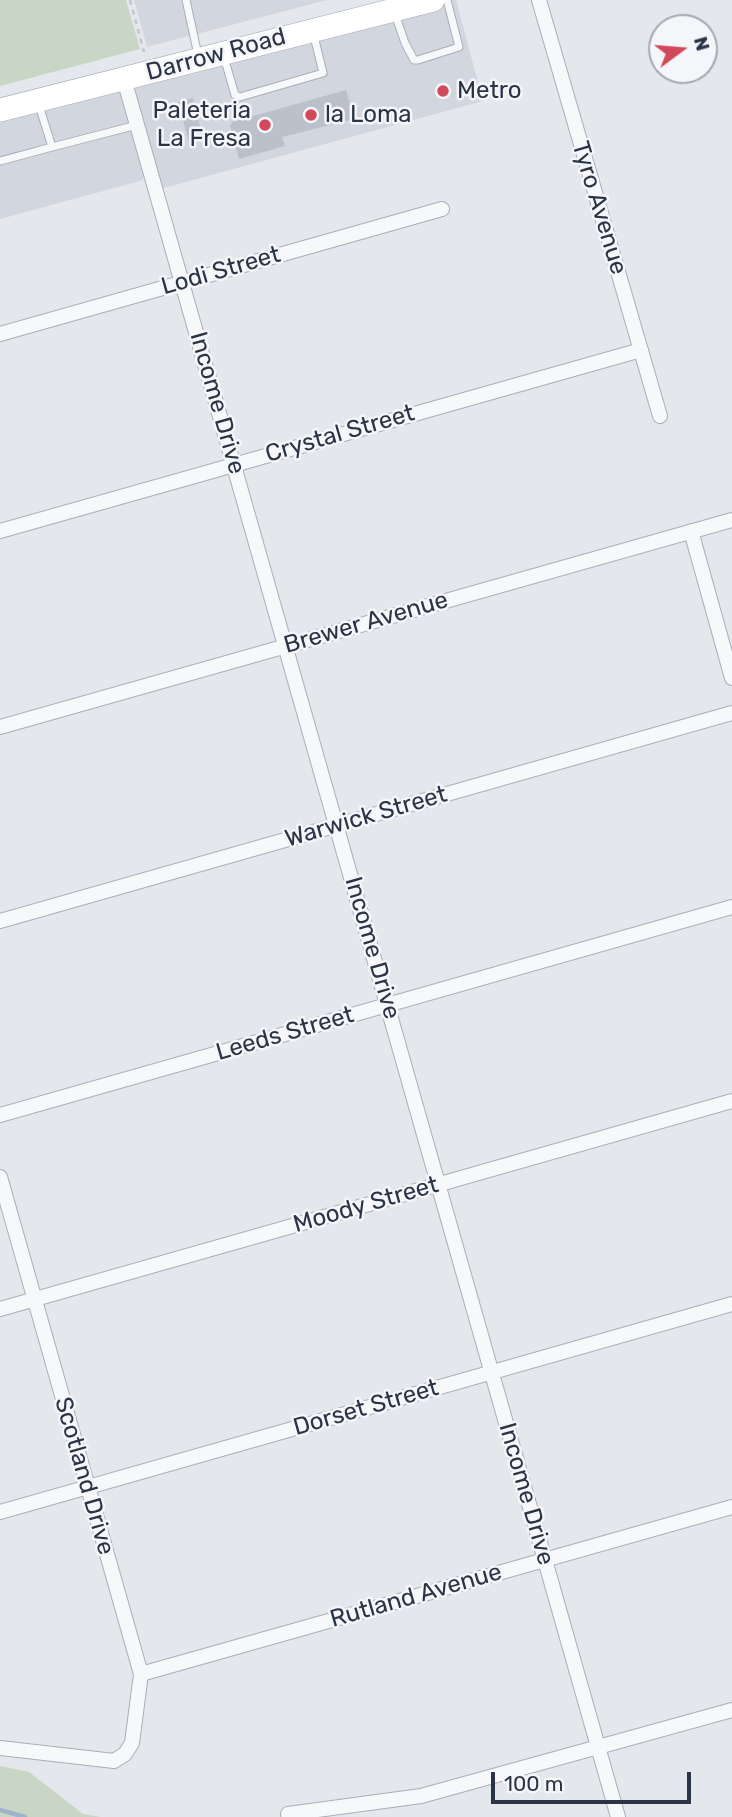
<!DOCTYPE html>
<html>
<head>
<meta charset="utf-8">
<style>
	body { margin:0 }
	#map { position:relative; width:732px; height:1817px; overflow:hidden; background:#e4e7ec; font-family:Rubik,sans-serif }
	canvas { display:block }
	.north { position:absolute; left:648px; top:14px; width:70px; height:70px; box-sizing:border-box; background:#f4f6f9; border:2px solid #a4a8b1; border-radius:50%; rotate:74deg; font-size:19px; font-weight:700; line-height:28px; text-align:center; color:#2b3445 }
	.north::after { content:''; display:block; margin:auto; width:24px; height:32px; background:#d1495b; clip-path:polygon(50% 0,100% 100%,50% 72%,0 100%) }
	.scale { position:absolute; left:491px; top:1772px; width:200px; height:32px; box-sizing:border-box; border:4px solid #2b3445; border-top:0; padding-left:9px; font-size:21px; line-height:24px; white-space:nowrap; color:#2b3445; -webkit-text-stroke:5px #f4f6f9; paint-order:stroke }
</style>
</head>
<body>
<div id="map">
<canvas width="732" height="1817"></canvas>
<div class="north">N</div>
<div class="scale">100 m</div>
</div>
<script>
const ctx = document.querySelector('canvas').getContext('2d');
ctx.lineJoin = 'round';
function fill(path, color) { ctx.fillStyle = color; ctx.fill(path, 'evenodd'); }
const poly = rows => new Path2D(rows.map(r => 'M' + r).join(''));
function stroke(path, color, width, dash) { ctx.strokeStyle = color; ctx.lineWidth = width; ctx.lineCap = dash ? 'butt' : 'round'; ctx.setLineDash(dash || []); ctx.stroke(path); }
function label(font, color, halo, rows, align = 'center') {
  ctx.font = font + ' Rubik,sans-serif'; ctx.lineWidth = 5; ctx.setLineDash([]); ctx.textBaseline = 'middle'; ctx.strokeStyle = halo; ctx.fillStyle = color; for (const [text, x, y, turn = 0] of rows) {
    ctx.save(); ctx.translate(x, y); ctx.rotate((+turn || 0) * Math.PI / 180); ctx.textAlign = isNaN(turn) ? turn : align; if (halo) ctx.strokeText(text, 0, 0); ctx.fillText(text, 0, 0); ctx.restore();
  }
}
fill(poly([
	[134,0,327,0,147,47],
	[432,0,456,0,483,101,156,190,151,174,140,181,0,219,0,110]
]), '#d2d6de');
fill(poly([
	[0,0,126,0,140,49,0,86],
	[0,1766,29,1772,83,1814,101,1817,0,1817]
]), '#c9d6c5');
stroke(poly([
	[0,1810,25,1817]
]), '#9fb4cc', 4.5);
fill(poly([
	[346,90,354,119,282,137,285,146,239,159,230,126,232,122],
	[193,98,203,139,189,143,178,102]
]), '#bbc0ca');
const lane = poly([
	[186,0,198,55],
	[395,14,405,43,414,60,418,60,459,47,447,0],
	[224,57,235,95,240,97,323,73,313,32],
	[52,147,137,125],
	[0,161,52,147,38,102]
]);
const street = poly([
	[539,0,660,416],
	[124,79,618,1817],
	[0,334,442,209],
	[0,531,641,350],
	[691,531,732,678],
	[0,727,732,520],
	[0,921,732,713],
	[0,1115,732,907],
	[0,1177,141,1674,132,1743,125,1754,114,1761,0,1748],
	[0,1309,732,1101],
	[0,1512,732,1304],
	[141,1674,732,1507],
	[288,1814,421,1796,732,1710]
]);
const primary = poly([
	[0,110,433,0]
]);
stroke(lane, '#a9aeb7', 9);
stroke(street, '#a9aeb7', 16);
stroke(primary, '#a3abb8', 24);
stroke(poly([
	[130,0,144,52]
]), '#c2c5cb', 2.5, [5, 5]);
stroke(lane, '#f7f8fa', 7);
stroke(street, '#f7f8fa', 14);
stroke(primary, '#fff', 23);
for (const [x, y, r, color] of [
	[443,91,7,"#d1495b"],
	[311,115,7,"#d1495b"],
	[265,125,7,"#d1495b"]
]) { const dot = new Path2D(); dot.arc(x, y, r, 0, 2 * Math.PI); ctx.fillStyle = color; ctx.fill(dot); stroke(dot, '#f4f6f9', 2.5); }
label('24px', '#2b3445', '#f4f6f9', [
	["Darrow Road",216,55,-15],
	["Tyro Avenue",599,208,73],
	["Lodi Street",221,271,-16],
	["Income Drive",217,403,74],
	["Crystal Street",340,434,-16],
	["Brewer Avenue",366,623,-16],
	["Warwick Street",366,817,-16],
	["Income Drive",372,948,74],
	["Leeds Street",285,1034,-16],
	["Moody Street",366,1205,-16],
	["Dorset Street",366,1408,-16],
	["Scotland Drive",84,1476,74],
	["Income Drive",526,1494,74],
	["Rutland Avenue",416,1596,-16]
]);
label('24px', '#2b3445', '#f4f6f9', [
	["Metro",457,91],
	["Paleteria",251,111,"right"],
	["La Fresa",251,139,"right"],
	["la Loma",325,115]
], 'left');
</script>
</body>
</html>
